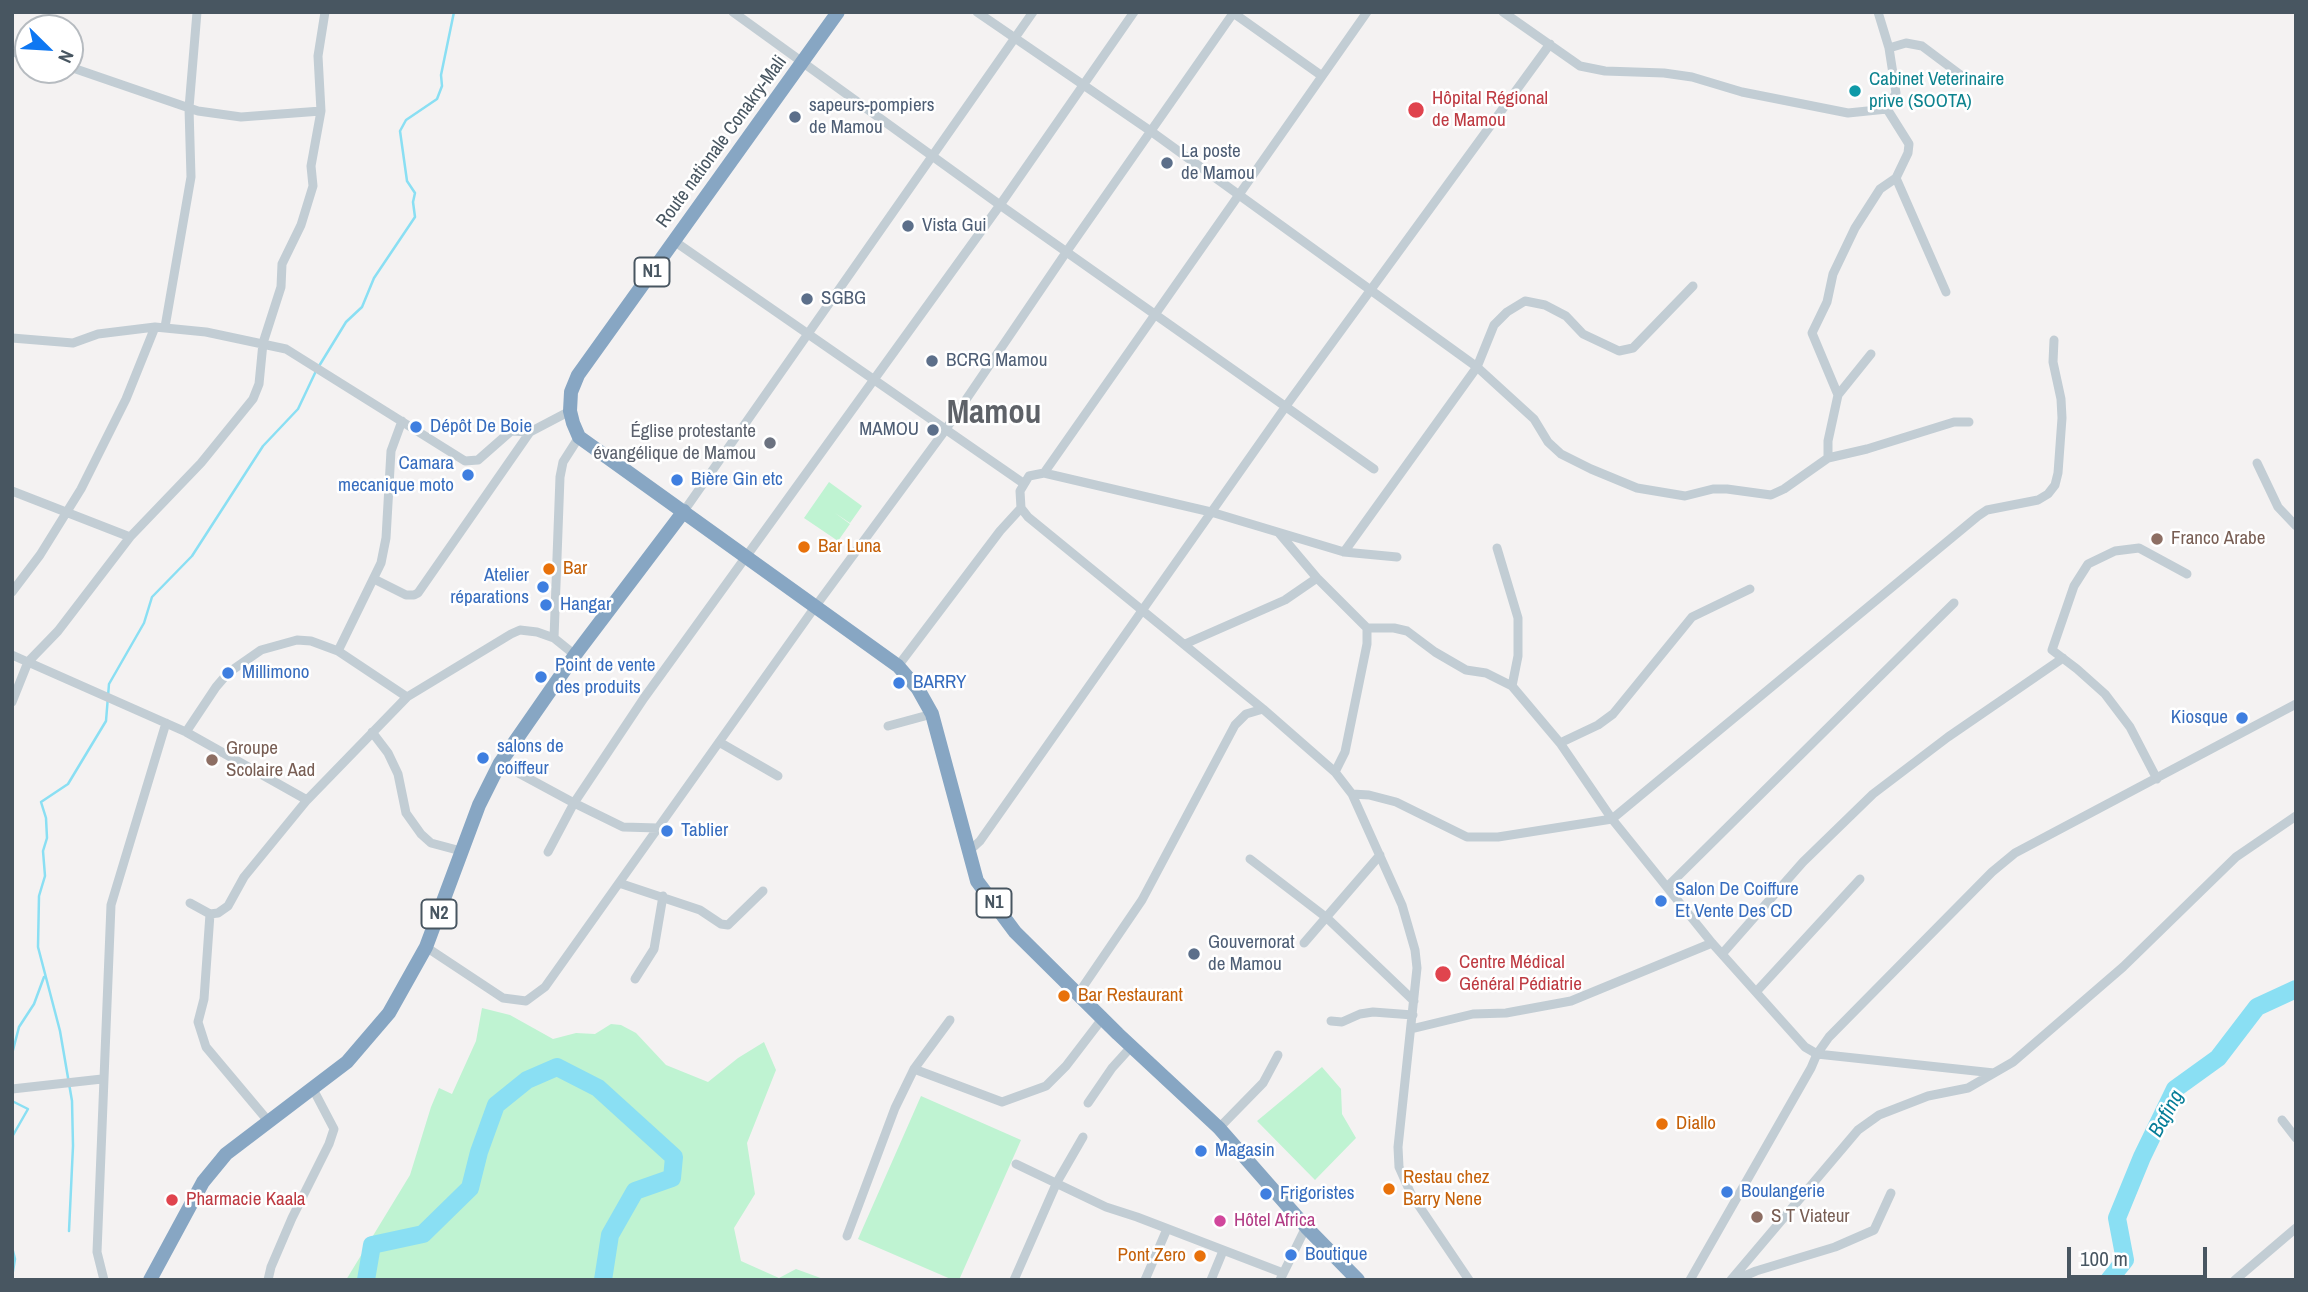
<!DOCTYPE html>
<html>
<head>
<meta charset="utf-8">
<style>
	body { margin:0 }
	#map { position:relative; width:2308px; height:1292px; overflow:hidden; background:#f4f2f2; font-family:"Archivo Narrow",sans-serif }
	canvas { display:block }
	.frame { position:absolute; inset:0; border:14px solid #485661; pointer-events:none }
	.north { position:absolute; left:14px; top:14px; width:70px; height:70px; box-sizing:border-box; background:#fff; border:2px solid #b6bbc0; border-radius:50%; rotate:114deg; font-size:19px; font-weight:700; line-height:28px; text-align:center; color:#485661 }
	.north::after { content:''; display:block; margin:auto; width:24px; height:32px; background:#0e77f2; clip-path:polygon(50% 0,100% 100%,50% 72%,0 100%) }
	.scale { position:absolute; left:2067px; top:1247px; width:140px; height:32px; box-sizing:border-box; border:4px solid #485661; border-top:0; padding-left:9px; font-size:21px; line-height:24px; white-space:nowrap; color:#485661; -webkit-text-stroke:5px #fff; paint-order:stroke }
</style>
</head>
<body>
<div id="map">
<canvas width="2308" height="1292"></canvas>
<div class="frame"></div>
<div class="north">N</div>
<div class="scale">100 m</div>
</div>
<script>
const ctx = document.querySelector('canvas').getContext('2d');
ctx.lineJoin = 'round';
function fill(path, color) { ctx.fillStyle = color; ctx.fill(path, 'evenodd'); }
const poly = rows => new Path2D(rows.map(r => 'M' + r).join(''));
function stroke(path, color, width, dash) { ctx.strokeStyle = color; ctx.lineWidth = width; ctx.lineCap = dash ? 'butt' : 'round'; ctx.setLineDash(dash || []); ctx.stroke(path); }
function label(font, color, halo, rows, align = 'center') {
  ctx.font = font + ' "Archivo Narrow",sans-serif'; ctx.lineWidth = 5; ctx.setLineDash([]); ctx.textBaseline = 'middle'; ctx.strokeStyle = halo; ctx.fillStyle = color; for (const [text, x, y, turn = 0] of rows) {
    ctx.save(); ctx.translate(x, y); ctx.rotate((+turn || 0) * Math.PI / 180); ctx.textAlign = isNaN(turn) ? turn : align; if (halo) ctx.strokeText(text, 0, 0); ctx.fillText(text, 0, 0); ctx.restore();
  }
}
fill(poly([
	[829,482,862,506,850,523,835,513,850,524,838,541,804,518],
	[482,1008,510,1015,553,1039,576,1033,595,1034,611,1024,621,1025,636,1033,666,1065,708,1082,738,1058,764,1042,776,1070,747,1143,755,1194,734,1228,741,1261,779,1278,796,1269,826,1280,346,1280,410,1175,431,1107,439,1088,452,1094,476,1041],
	[1322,1067,1341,1089,1342,1114,1356,1138,1315,1180,1257,1121],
	[921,1096,1021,1140,959,1280,953,1280,858,1239]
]), '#bff3d2');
stroke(poly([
	[12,1054,19,1027,34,1004,44,977],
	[12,1101,28,1109,12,1137],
	[69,1231,73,1146,72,1101,60,1031,38,947,39,896,45,876,43,851,47,838,46,818,41,802,68,784,106,721,109,684,144,623,152,597,192,556,263,446,298,409,316,371,346,322,362,307,374,278,415,217,413,202,415,193,407,181,400,131,406,120,437,99,442,86,441,75,454,12],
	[12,1247,15,1259,12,1277]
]), '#8adff3', 2.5);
stroke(poly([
	[366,1280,372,1245,423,1234,470,1188,479,1152,496,1105,527,1080,557,1067,598,1088,674,1157,672,1178,635,1191,610,1235,603,1280],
	[2109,1280,2125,1260,2117,1218,2142,1157,2175,1089,2218,1058,2257,1007,2296,989]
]), '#8adff3', 18);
stroke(poly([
	[733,12,1000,205,1374,469],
	[977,12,1152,132,1477,367,1534,419,1548,442,1561,454,1591,469,1637,488,1685,496,1713,489,1727,489,1771,495,1784,489,1828,458,1867,449,1954,422,1969,422],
	[1232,12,1322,76],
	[1503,12,1580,66,1605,71,1664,73,1692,77,1742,92,1848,113,1887,109,1896,93,1889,48,1878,12],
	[1889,48,1906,43,1922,46,1970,82],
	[12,52,28,55],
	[70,67,198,111,241,117,321,111],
	[1896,178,1946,292],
	[674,241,1023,483],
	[165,327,191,177,189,108,197,12],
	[12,338,73,343,98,334,155,327,206,332,286,349,465,461,478,460,511,431,530,432,570,411],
	[1838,395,1812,333,1827,302,1833,274,1855,228,1880,189,1896,178,1908,153,1909,144,1887,109],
	[1828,458,1828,441,1838,395,1871,354],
	[2257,463,2278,507,2296,526],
	[1044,473,1367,12],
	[12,491,130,537],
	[684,511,1033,12],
	[1279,533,1317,578,1367,628,1367,644,1345,752,1335,772],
	[1497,548,1518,618,1518,656,1512,686,1560,743,1612,819,1712,943,1805,1047,1817,1054,1994,1073],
	[1344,552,1477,367,1494,325,1507,312,1525,301,1545,305,1566,316,1583,334,1619,351,1633,348,1693,286],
	[1397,557,1344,552,1211,512,1044,473,1029,476,1020,491,1021,508,1028,517,1263,709,1335,772,1352,794,1402,905,1415,950,1417,968,1398,1147,1399,1167,1411,1194,1469,1280],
	[374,579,406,595,414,595,418,593,530,432],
	[12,592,40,555,81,489,126,399,155,327],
	[1367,628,1394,628,1407,631,1435,652,1466,670,1486,673,1512,686],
	[554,638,560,477,563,462,579,437],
	[1185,644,1285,600,1317,578],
	[338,651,381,563,386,538,391,451,402,421],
	[12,655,186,732,307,800,407,697,511,634,520,630,537,632,554,638,575,655],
	[898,666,1000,531,1021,508],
	[12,702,28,662,58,631,130,537,201,463,253,399,259,384,263,343,281,287,282,264,301,225,313,186,311,166,321,111,318,56,325,12],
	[888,726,932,714],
	[186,732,216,687,228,673,261,650,297,640,311,641,338,651,407,697],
	[372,732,388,753,398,774,406,813,421,834,431,843,461,851],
	[719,742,778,776],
	[1560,743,1598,725,1613,714,1692,617,1750,589],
	[500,763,574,803,623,827,658,828],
	[2157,779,2130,727,2105,694,2077,669,2052,650,2074,586,2088,564,2115,551,2139,548,2187,574],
	[1352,794,1369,795,1396,802,1467,837,1498,837,1612,819,1978,516,1987,510,2038,500,2048,494,2055,485,2058,473,2062,418,2061,399,2053,362,2054,340],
	[548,852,574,803,644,698,1000,205,1134,12],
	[968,852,980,841,1286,406,1550,44],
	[1250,859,1327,918,1414,1001],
	[619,883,700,910,721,924,728,925,763,891],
	[1667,887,1954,603],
	[190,903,210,914,218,913,228,906,244,877,307,800],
	[210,914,204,999,198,1022,206,1047,269,1122],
	[1304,943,1380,855],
	[426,947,503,998,526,1001,545,987,815,607,946,429,1067,251,1234,12],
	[1722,954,1803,862,1873,794,1948,737,2063,658],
	[635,979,654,949,663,896],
	[1756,992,1860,879],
	[1078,994,1142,900,1235,725,1246,714,1263,709],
	[1331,1021,1342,1022,1360,1014,1373,1012,1413,1015],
	[1411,1029,1473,1014,1506,1013,1571,1001,1712,943],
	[914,1069,1002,1102,1046,1086,1066,1066,1102,1019],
	[12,1089,102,1079],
	[1088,1103,1112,1068,1131,1047],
	[2282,1120,2296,1138],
	[1219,1128,1263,1083,1278,1055],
	[1016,1164,1106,1207,1137,1217,1283,1273],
	[847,1236,895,1108,914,1069,950,1020],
	[104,1280,97,1252,111,905,166,723],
	[268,1280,271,1267,292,1218,329,1144,334,1129,313,1089],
	[1014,1280,1057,1182,1083,1137],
	[1145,1280,1167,1229],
	[1211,1280,1223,1251],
	[1280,1280,1306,1227],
	[1690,1280,1811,1068,1817,1054,1829,1037,1992,872,2015,853,2296,704],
	[1731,1280,1858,1130,1879,1115,1928,1096,1968,1088,2013,1062,2123,967,2236,857,2296,816],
	[1735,1280,1756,1271,1835,1247,1874,1230,1891,1193],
	[2235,1280,2296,1228]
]), '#c2cdd4', 9);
stroke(poly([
	[838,12,578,375,571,392,570,411,573,423,579,437,898,666,918,689,932,714,977,881,1015,932,1118,1034,1219,1128,1306,1227,1358,1280],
	[150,1280,203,1182,226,1154,347,1062,389,1013,426,947,479,805,500,763,575,655,684,511]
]), '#87a6c3', 14);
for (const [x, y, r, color] of [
	[1855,91,7,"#0f9aa8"],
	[1416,110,9,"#e0444e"],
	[795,117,7,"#5c6f8a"],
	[1167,163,7,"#5c6f8a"],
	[908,226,7,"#5c6f8a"],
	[807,299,7,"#5c6f8a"],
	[932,361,7,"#5c6f8a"],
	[416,427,7,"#3f7fe0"],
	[933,430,7,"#5c6f8a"],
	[770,443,7,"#6b7280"],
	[468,475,7,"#3f7fe0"],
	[677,480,7,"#3f7fe0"],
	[2157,539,7,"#8d6e63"],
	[804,547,7,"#e8710a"],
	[549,569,7,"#e8710a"],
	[543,587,7,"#3f7fe0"],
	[546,605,7,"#3f7fe0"],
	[228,673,7,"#3f7fe0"],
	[541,677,7,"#3f7fe0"],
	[899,683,7,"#3f7fe0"],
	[2242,718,7,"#3f7fe0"],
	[483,758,7,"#3f7fe0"],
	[212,760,7,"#8d6e63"],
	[667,831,7,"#3f7fe0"],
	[1661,901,7,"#3f7fe0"],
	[1194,954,7,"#5c6f8a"],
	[1443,974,9,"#e0444e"],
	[1064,996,7,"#e8710a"],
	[1662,1124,7,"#e8710a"],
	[1201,1151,7,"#3f7fe0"],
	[1389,1189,7,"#e8710a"],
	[1727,1192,7,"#3f7fe0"],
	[1266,1194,7,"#3f7fe0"],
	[172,1200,7,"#e0444e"],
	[1757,1217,7,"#8d6e63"],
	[1220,1221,7,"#d1479c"],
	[1291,1255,7,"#3f7fe0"],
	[1200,1256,7,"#e8710a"]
]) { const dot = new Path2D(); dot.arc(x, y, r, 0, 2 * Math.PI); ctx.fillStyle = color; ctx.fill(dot); stroke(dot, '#fff', 2.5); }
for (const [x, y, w] of [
	[652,272,35],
	[994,903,35],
	[439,914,35]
]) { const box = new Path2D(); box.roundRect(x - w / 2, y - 14.5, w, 29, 5); ctx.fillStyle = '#fff'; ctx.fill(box); stroke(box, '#485661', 2); }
label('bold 18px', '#485661', null, [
	["N1",652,272],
	["N1",994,903],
	["N2",439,914]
]);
label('19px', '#0d838f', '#fff', [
	["Cabinet Veterinaire",1869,80],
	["prive (SOOTA)",1869,102]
], 'left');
label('19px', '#be3a42', '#fff', [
	["Hôpital Régional",1432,99],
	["de Mamou",1432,121],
	["Centre Médical",1459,963],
	["Général Pédiatrie",1459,985],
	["Pharmacie Kaala",186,1200]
], 'left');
label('19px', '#4e5e75', '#fff', [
	["sapeurs-pompiers",809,106],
	["de Mamou",809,128],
	["La poste",1181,152],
	["de Mamou",1181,174],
	["Vista Gui",922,226],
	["SGBG",821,299],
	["BCRG Mamou",946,361],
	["MAMOU",919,430,"right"],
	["Gouvernorat",1208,943],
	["de Mamou",1208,965]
], 'left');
label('19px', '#485661', '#fff', [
	["Route nationale Conakry-Mali",722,142,-54]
]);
label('19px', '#366cbe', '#fff', [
	["Dépôt De Boie",430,427],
	["Camara",454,464,"right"],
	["mecanique moto",454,486,"right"],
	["Bière Gin etc",691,480],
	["Atelier",529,576,"right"],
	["réparations",529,598,"right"],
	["Hangar",560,605],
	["Point de vente",555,666],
	["des produits",555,688],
	["Millimono",242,673],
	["BARRY",913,683],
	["Kiosque",2228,718,"right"],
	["salons de",497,747],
	["coiffeur",497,769],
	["Tablier",681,831],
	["Salon De Coiffure",1675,890],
	["Et Vente Des CD",1675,912],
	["Magasin",1215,1151],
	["Boulangerie",1741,1192],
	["Frigoristes",1280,1194],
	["Boutique",1305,1255]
], 'left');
label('19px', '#5b616d', '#fff', [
	["Église protestante",756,432],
	["évangélique de Mamou",756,454]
], 'right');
label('19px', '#785e54', '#fff', [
	["Franco Arabe",2171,539],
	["Groupe",226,749],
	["Scolaire Aad",226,771],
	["S T Viateur",1771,1217]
], 'left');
label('19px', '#c56008', '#fff', [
	["Bar Luna",818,547],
	["Bar",563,569],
	["Bar Restaurant",1078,996],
	["Diallo",1676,1124],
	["Restau chez",1403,1178],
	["Barry Nene",1403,1200],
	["Pont Zero",1186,1256,"right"]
], 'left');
label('19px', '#b23c85', '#fff', [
	["Hôtel Africa",1234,1221]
], 'left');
label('italic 21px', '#057d98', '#fff', [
	["Bafing",2167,1114,-61]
]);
label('bold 33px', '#5e6268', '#fff', [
	["Mamou",994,414]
]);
</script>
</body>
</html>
